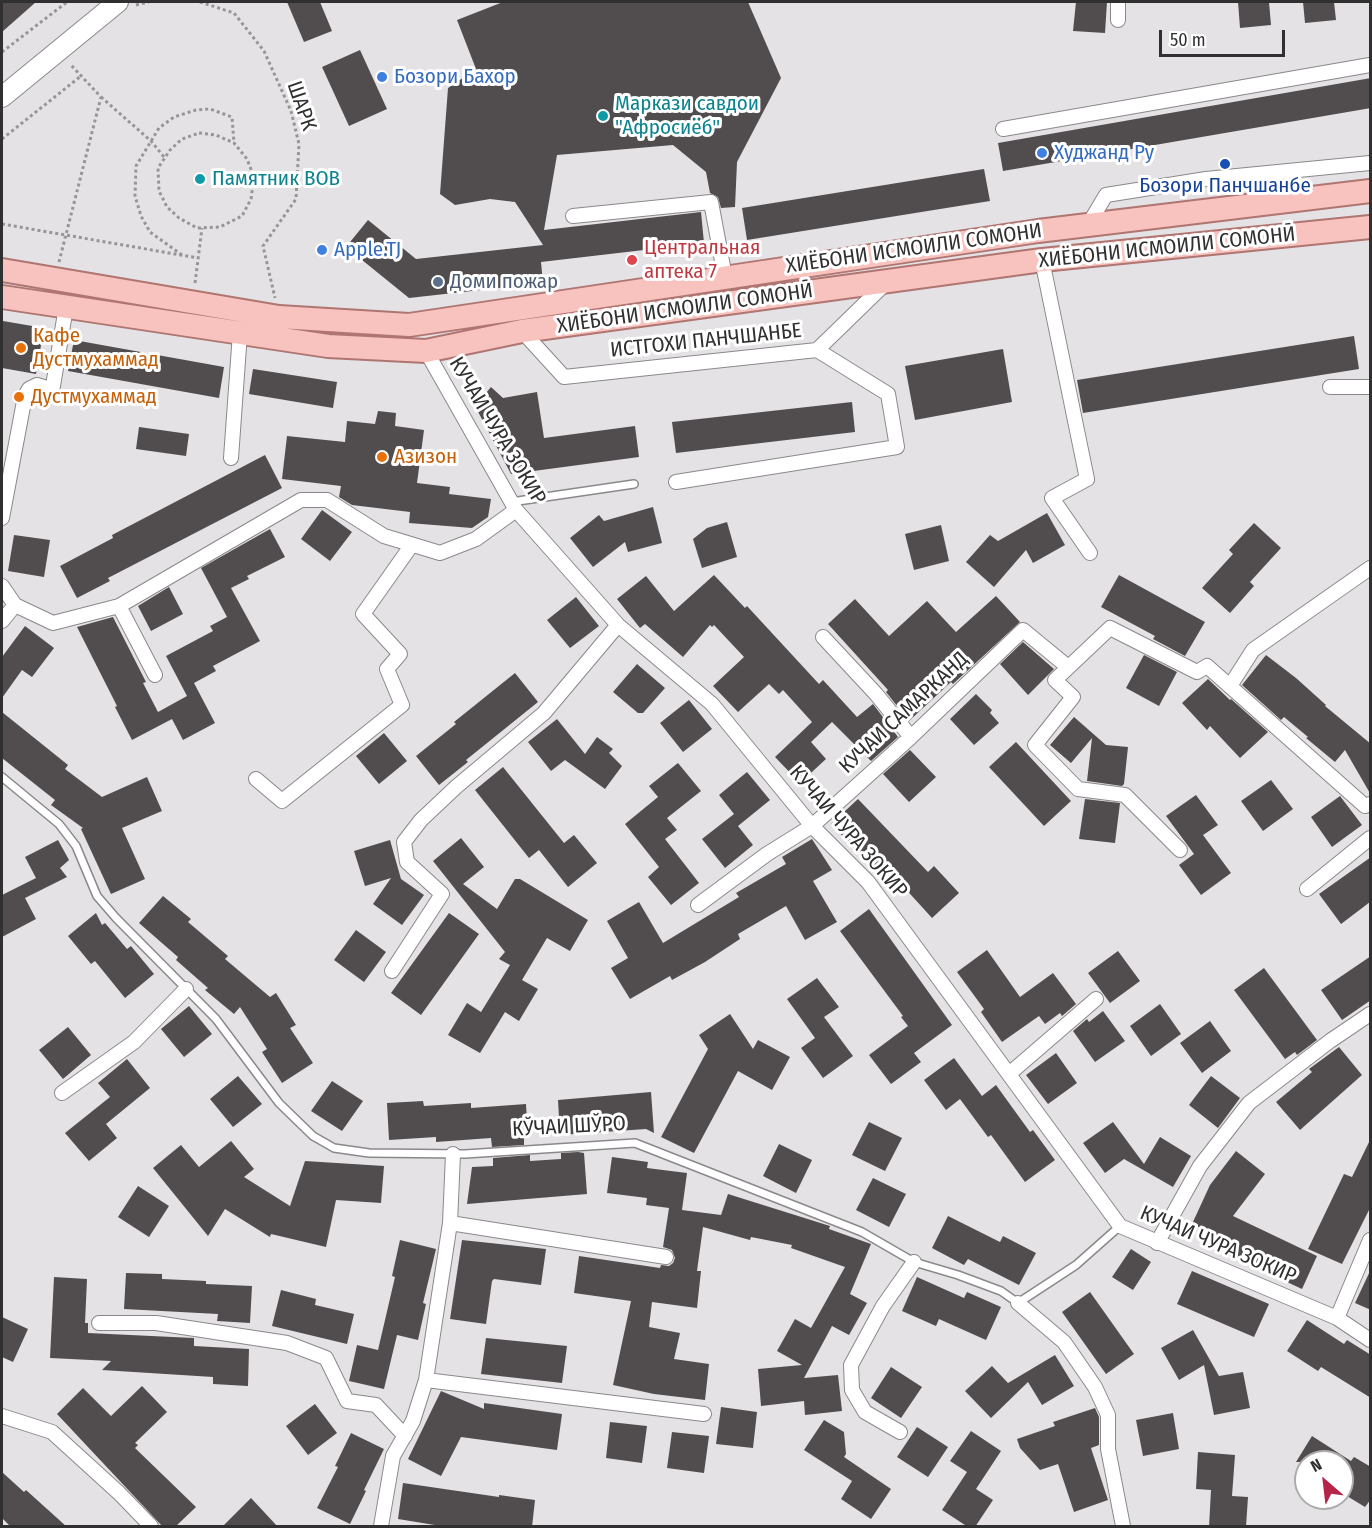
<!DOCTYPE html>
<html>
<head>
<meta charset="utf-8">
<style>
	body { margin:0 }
	#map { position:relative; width:1372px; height:1528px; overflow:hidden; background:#e5e2e6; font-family:"Fira Sans Condensed",sans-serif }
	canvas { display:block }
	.frame { position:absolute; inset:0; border:3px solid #313031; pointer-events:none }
	.north { position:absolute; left:1294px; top:1450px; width:60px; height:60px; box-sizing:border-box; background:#fff; border:2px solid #adacad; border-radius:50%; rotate:332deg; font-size:16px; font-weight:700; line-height:24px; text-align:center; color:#313031 }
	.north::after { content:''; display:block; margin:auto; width:21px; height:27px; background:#b62448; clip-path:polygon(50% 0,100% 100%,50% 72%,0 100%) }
	.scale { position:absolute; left:1159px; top:30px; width:126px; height:27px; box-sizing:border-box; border:3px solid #313031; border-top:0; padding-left:8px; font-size:18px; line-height:21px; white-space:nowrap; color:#313031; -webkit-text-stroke:4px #fff; paint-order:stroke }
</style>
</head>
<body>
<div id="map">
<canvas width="1372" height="1528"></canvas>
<div class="frame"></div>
<div class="north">N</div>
<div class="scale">50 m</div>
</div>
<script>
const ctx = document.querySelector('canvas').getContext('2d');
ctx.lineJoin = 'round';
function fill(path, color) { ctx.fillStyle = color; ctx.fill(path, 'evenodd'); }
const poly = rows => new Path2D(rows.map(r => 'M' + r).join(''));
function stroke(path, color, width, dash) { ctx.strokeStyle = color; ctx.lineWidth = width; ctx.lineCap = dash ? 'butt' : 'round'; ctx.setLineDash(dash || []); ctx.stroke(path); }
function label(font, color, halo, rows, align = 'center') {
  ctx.font = font + ' "Fira Sans Condensed",sans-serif'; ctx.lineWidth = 6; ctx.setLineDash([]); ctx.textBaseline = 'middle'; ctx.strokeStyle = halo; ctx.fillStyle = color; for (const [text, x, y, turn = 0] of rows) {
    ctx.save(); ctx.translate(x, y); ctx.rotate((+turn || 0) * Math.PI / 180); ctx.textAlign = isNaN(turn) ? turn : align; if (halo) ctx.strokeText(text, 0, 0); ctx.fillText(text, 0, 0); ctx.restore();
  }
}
fill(poly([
	[2,2,36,2,2,32],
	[287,2,320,2,332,31,304,42],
	[503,2,748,2,781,78,737,162,735,207,721,208,718,197,710,193,706,172,673,145,557,155,544,230,701,212,704,243,541,262,543,283,409,298,346,247,368,220,416,259,543,245,515,202,490,199,455,205,440,194,448,88,476,69,457,20],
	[1076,2,1107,2,1105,33,1073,31],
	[1238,2,1269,2,1271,25,1240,28],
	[1303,2,1334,2,1336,20,1305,23],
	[360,50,387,109,349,126,322,67],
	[1371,78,1371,108,1003,171,998,143],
	[984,169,990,201,747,240,742,208],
	[3,321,44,328,36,374,2,368],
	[1354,336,1359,369,1083,413,1077,380],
	[74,340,224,367,219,398,68,371],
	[1003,349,1012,402,915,420,905,366],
	[253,369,337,382,333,408,249,394],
	[491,387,503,398,537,392,544,438,635,426,639,457,511,474,475,406],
	[852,402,855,432,676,453,672,422],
	[378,411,396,413,395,426,424,430,417,483,450,487,449,494,491,499,488,517,472,528,409,523,410,512,352,505,339,497,341,486,282,479,287,436,345,442,347,421,375,424],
	[139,427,189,434,186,456,136,449],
	[265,455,282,488,108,578,110,581,77,598,60,566,113,538,112,535],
	[653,507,662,543,628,552,625,542,593,567,570,538,599,515,604,521],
	[322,510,352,532,330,561,301,539],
	[1047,513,1065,545,1033,563,1026,550,994,587,966,562,990,535,998,541],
	[727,522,737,557,702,568,693,539,707,528],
	[1254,523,1281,548,1250,582,1254,586,1230,613,1202,588,1233,554,1229,550],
	[941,525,949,561,914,570,905,534],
	[270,529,285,557,247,576,249,579,231,588,260,641,213,666,216,671,194,683,215,723,183,740,172,719,132,740,115,707,117,706,77,627,113,617,146,682,143,683,158,712,187,696,166,656,213,631,210,626,227,617,201,568],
	[14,535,50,540,44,577,8,571],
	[714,575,745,608,747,606,819,684,823,680,857,717,873,704,898,737,871,761,832,722,811,742,826,759,800,783,775,757,812,722,783,690,779,694,769,684,738,712,713,686,744,657,714,625,712,627,710,625,683,657,645,624,640,628,617,599,646,576,674,611],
	[1119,575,1205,622,1185,656,1153,639,1155,636,1101,607],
	[169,587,183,614,151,631,138,606],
	[996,596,1020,622,953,684,951,682,909,721,886,692,888,690,828,624,855,599,889,636,927,601,956,632],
	[576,597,599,626,570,648,547,620],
	[25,626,54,648,32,677,22,670,2,698,2,657],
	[1023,642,1054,669,1028,695,1000,664],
	[1144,655,1177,672,1159,706,1126,688],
	[1266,655,1296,678,1326,705,1325,706,1371,744,1371,795,1345,750,1335,762,1306,738,1308,737,1284,717,1281,720,1242,685],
	[637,664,665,688,643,713,638,713,613,692],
	[515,673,538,702,466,760,468,762,439,785,416,756,456,724,454,722],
	[1208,679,1230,700,1231,699,1268,732,1240,758,1210,726,1207,730,1182,703],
	[976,694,992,710,990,713,999,723,974,745,950,719],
	[689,700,712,729,683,752,660,723],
	[2,712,68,765,65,769,102,797,147,777,162,811,122,828,145,879,111,894,81,829,83,828,51,805,55,800,2,758],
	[1074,717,1106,745,1128,747,1124,784,1122,786,1087,781,1092,738,1071,763,1050,745],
	[557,719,585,754,597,737,613,749,609,753,622,766,605,789,565,760,551,771,528,742],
	[384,733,407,761,379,784,356,756],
	[1016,742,1071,801,1044,826,989,767],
	[910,750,936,777,909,802,883,774],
	[678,763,701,791,667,818,677,830,665,839,699,883,671,905,648,877,659,867,625,824,658,797,649,786],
	[503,767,564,843,574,835,597,863,568,887,539,850,529,858,475,790],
	[747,772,770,800,738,826,753,845,725,868,702,839,734,814,719,795],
	[1271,780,1293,809,1263,831,1241,801],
	[1196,795,1218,825,1203,835,1231,873,1201,895,1179,865,1194,854,1166,816],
	[1340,796,1362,825,1332,847,1311,817],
	[858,799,928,872,934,866,959,893,932,918,902,885,896,891,831,824],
	[1085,799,1120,803,1115,843,1079,839],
	[461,838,484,867,463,884,497,909,515,879,520,879,588,920,570,951,547,938,522,980,538,989,519,1021,505,1012,480,1053,448,1035,467,1003,481,1012,510,965,499,959,505,952,433,861],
	[812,839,832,870,813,881,837,922,805,940,786,906,738,934,740,939,705,962,672,980,670,976,630,999,611,968,628,958,607,921,639,902,663,943,739,897,736,893,786,864,782,857],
	[58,840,69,860,60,868,67,877,25,898,36,919,2,937,2,895,36,878,25,857],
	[390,840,401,879,424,895,402,925,373,904,391,878,365,886,354,851],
	[1371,857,1370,902,1341,924,1319,894],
	[163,896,191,919,188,922,228,956,225,959,270,997,276,993,296,1025,290,1028,313,1063,282,1083,262,1052,267,1049,240,1007,234,1014,205,990,208,988,176,960,178,957,139,923],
	[869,909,952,1025,914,1053,921,1062,891,1084,869,1055,908,1026,901,1017,903,1016,840,931],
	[96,913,102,925,105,923,127,949,131,946,154,974,125,998,95,961,91,964,68,936],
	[449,913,479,934,421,1015,391,993],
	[356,930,386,952,364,982,334,960],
	[987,950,1020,997,1053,973,1076,1004,1062,1016,1060,1013,1045,1024,1039,1016,1002,1042,981,1012,984,1009,957,972],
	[1118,951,1140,981,1110,1003,1088,973],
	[1371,956,1371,1000,1342,1020,1321,990],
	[1264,968,1317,1040,1297,1055,1295,1052,1285,1059,1234,990],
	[817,978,839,1007,824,1017,853,1056,823,1078,801,1048,815,1038,787,999],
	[1160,1004,1181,1034,1151,1056,1130,1026],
	[189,1006,212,1034,184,1057,161,1029],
	[1103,1011,1125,1041,1095,1062,1073,1031,1087,1019,1089,1022],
	[730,1014,753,1049,758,1040,790,1057,772,1090,738,1071,694,1153,661,1137,708,1049,699,1035],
	[1210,1021,1231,1051,1202,1073,1180,1043],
	[68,1027,91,1055,63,1079,39,1050],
	[1339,1047,1362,1075,1300,1130,1276,1102,1312,1072,1309,1069],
	[1056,1053,1077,1083,1048,1104,1026,1075],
	[954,1058,982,1096,996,1085,1030,1132,1033,1130,1055,1160,1025,1182,991,1135,988,1137,960,1099,946,1110,924,1080],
	[127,1059,150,1088,106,1124,117,1138,89,1161,65,1133,110,1097,98,1083],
	[238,1076,262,1104,233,1127,210,1099],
	[1211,1076,1240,1098,1218,1128,1189,1105],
	[332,1081,363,1101,342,1131,311,1111],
	[651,1092,654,1133,646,1129,560,1135,558,1100],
	[423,1101,424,1106,471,1103,471,1108,526,1104,528,1137,524,1138,524,1145,492,1147,491,1138,436,1142,436,1137,389,1140,387,1103],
	[869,1122,902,1138,885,1171,852,1155],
	[1113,1122,1144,1164,1160,1137,1191,1156,1173,1187,1124,1159,1105,1173,1083,1143],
	[1371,1138,1371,1206,1342,1264,1308,1249,1344,1174,1352,1177],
	[231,1141,254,1169,244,1177,290,1206,305,1161,384,1166,381,1203,336,1200,326,1247,271,1234,270,1237,225,1209,208,1236,153,1168,181,1145,199,1167],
	[779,1144,812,1160,796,1193,763,1176],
	[1236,1151,1265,1174,1233,1216,1317,1256,1302,1289,1229,1255,1235,1243,1192,1224,1210,1185],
	[578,1152,584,1153,587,1194,467,1204,472,1167,493,1166,493,1158,530,1155,530,1161,561,1159,561,1153],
	[612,1157,648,1162,647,1168,687,1173,682,1210,721,1215,728,1194,830,1226,829,1229,871,1244,850,1294,867,1303,849,1335,832,1326,804,1378,838,1375,842,1411,805,1415,804,1401,761,1406,758,1369,802,1365,777,1351,795,1319,811,1328,845,1267,791,1248,792,1245,751,1237,750,1240,703,1227,697,1271,701,1271,697,1308,652,1302,649,1327,680,1333,674,1359,709,1364,705,1400,654,1394,613,1385,631,1301,574,1293,579,1256,660,1268,661,1265,669,1266,673,1263,675,1258,672,1250,663,1247,669,1208,646,1205,647,1198,607,1193],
	[873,1178,906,1194,889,1227,856,1210],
	[138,1186,169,1206,149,1237,118,1217],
	[948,1216,1000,1242,1003,1236,1036,1253,1019,1285,968,1259,964,1265,932,1248],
	[400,1240,436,1249,423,1303,426,1304,418,1340,397,1335,384,1389,349,1381,357,1345,378,1350,395,1277,392,1276],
	[462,1240,546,1249,541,1285,494,1279,492,1281,486,1324,450,1319],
	[1131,1249,1151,1262,1133,1290,1112,1277],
	[1371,1269,1371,1310,1355,1303],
	[1192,1271,1269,1304,1254,1337,1177,1304],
	[126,1273,162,1274,162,1279,206,1281,206,1284,252,1286,250,1323,217,1321,218,1314,124,1309],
	[54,1277,87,1279,85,1323,88,1323,88,1333,194,1338,194,1346,249,1349,248,1386,213,1384,213,1377,102,1370,111,1361,50,1358],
	[917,1277,964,1298,967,1292,1001,1307,986,1340,939,1319,936,1326,902,1311],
	[281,1290,316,1299,315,1305,354,1314,347,1344,272,1326],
	[1090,1292,1134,1354,1106,1374,1062,1312],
	[2,1317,28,1329,13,1362,2,1357],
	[1307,1320,1344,1344,1347,1340,1371,1355,1371,1398,1321,1367,1318,1371,1287,1351],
	[1193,1330,1219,1376,1243,1372,1250,1408,1214,1415,1204,1365,1179,1380,1161,1348],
	[486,1338,567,1346,562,1383,481,1374],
	[1055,1355,1074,1386,1042,1405,1028,1382,991,1418,965,1391,992,1366,1008,1383],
	[891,1367,922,1387,901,1418,871,1398],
	[142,1386,167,1412,135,1443,138,1445,135,1448,196,1507,175,1527,163,1527,57,1414,83,1388,111,1416],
	[441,1391,484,1409,484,1403,562,1414,557,1450,461,1437,441,1476,408,1459],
	[315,1404,337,1433,308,1455,286,1426],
	[721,1407,757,1412,753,1448,716,1444],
	[1095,1408,1099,1417,1099,1445,1091,1448,1108,1500,1074,1512,1058,1464,1040,1470,1020,1448,1017,1439,1055,1426,1053,1422],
	[1173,1413,1179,1449,1143,1456,1136,1420],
	[824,1420,844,1432,846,1454,844,1457,891,1489,871,1519,841,1499,852,1481,804,1450],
	[610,1422,647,1426,642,1463,606,1458],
	[917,1427,948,1447,928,1477,897,1457],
	[971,1431,1001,1451,976,1489,993,1500,975,1527,968,1527,942,1510,967,1472,950,1461],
	[672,1432,709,1436,704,1473,667,1468],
	[351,1433,384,1449,364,1490,366,1491,350,1524,317,1508,338,1467,335,1466],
	[1312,1436,1351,1461,1354,1457,1371,1467,1371,1499,1365,1507,1342,1493,1342,1462,1296,1462],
	[1198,1452,1235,1455,1232,1496,1248,1497,1246,1527,1209,1527,1211,1490,1196,1489],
	[2,1472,24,1492,26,1490,67,1527,11,1527,2,1518],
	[403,1483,499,1497,499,1495,535,1500,532,1527,447,1527,398,1519],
	[251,1498,278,1527,222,1527]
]), '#514d4f');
const lane = poly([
	[511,502,634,484],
	[2,777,59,824,76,846,97,896,116,918,216,1019,279,1103,313,1136,334,1148,369,1153,465,1154,635,1143,862,1232,914,1262,958,1275,1001,1291,1018,1303,1076,1265,1120,1226]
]);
const street = poly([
	[1118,20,1118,2],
	[1003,129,1370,65],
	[573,216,711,202,725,277],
	[1088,225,1106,195,1206,179,1370,163],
	[1042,260,1087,479,1052,498,1090,553],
	[522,331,564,377,817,350,888,281],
	[426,351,516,510,618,625,712,704,812,826,868,882,1120,1226,1337,1318,1370,1340],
	[1330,387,1370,387],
	[231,458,240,333],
	[676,482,897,447,888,394,817,350],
	[2,518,25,396,29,389,37,385,50,389,53,386,66,307],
	[2,586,15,605,2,621],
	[15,605,53,623,119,606,301,500,327,500,384,536,440,553,476,539,516,510],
	[119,606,155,675],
	[823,637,876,694,911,737],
	[1230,686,1253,650,1370,568],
	[256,779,282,801,402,705,387,669,400,654,363,614,411,546],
	[1180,850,1125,795,1078,789,1035,745,1073,697,1055,680,1110,628,1197,672,1207,666,1365,806,1370,804],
	[1307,889,1370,838],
	[698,905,767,854,812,826,911,737,1023,630,1068,667],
	[392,971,442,894,407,862,404,842,421,820,456,787,544,713,618,625],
	[1009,1074,1096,999],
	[62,1093,134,1042,186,989],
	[450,1223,666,1257],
	[1157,1243,1200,1166,1249,1103,1330,1041,1370,1014],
	[1018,1303,1064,1342,1095,1387,1108,1415,1108,1449,1123,1526],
	[1337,1318,1370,1240],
	[99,1323,156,1323,287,1343,326,1358,347,1401,376,1405,405,1436],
	[426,1380,704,1414],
	[2,1416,52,1432,119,1493,151,1526],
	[900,1432,865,1412,852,1390,851,1365,883,1306,914,1262],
	[381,1526,393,1456,413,1421,426,1380,450,1223,453,1154]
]);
const secondary = poly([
	[2,97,118,2]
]);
const primary = poly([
	[2,270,279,317,409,325,1038,231,1370,191],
	[2,297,328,346,426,351,522,331,1042,260,1370,227]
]);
stroke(lane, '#8b888c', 10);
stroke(street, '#8b888c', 16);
stroke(secondary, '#8b888c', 22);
stroke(primary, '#af7571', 26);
stroke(poly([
	[200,2,234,13,264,51,291,111,299,144,296,199,263,246,275,298],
	[136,5,149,2],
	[2,52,67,2],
	[101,97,151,141,164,157],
	[199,133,216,135,234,143,247,159,254,177,251,199,242,216,220,227,197,228,179,218,167,207,159,191,158,168,170,150,182,139,199,133],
	[2,139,81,76],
	[2,224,198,258],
	[182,255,150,232,141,216,135,196,136,166,159,128,174,117,196,110,210,109,232,117,234,143],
	[59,262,101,97,70,64],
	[195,283,202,228]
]), '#979597', 3, [3, 3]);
stroke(lane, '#fff', 7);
stroke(street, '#fff', 14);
stroke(secondary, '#fff', 20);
stroke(primary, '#f8c2be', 22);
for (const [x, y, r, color] of [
	[382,77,6,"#3f7fe0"],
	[603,116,6,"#0f9aa8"],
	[1042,153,6,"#3f7fe0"],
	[1225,164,6,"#1a4fb4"],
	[200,179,6,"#0f9aa8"],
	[322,250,6,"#3f7fe0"],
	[632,260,6,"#e0444e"],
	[438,282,6,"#5c6f8a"],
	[21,348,6,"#e8710a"],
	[19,397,6,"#e8710a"],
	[382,457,6,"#e8710a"]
]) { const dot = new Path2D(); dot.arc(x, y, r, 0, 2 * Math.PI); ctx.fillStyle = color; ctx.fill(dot); stroke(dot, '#fff', 2); }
label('21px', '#366cbe', '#fff', [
	["Бозори Бахор",394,77],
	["Худжанд Ру",1054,153],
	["Apple.TJ",334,250]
], 'left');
label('21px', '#0d838f', '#fff', [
	["Маркази савдои",615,104],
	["\"Афросиёб\"",615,128],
	["Памятник ВОВ",212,179]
], 'left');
label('21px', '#313031', '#fff', [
	["ШАРК",301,106,71],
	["ХИЁБОНИ ИСМОИЛИ СОМОНӢ",1167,248,-6],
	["ХИЁБОНИ ИСМОИЛИ СОМОНИ",914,249,-8],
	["ХИЁБОНИ ИСМОИЛИ СОМОНӢ",685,309,-8],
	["ИСТГОХИ ПАНЧШАНБЕ",706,341,-6],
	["КУЧАИ ЧУРА ЗОКИР",497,431,59],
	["КУЧАИ САМАРКАНД",904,713,-43],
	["КУЧАИ ЧУРА ЗОКИР",848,832,49],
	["КЎЧАИ ШЎРО",569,1127,-3],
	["КУЧАИ ЧУРА ЗОКИР",1218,1245,23]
]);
label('21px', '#164399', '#fff', [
	["Бозори Панчшанбе",1225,186]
]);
label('21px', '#be3a42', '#fff', [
	["Центральная",644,248],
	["аптека 7",644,272]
], 'left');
label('21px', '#4e5e75', '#fff', [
	["Доми пожар",450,282]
], 'left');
label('21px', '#c56008', '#fff', [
	["Кафе",33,336],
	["Дустмухаммад",33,360],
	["Дустмухаммад",31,397],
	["Азизон",394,457]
], 'left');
</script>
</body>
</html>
